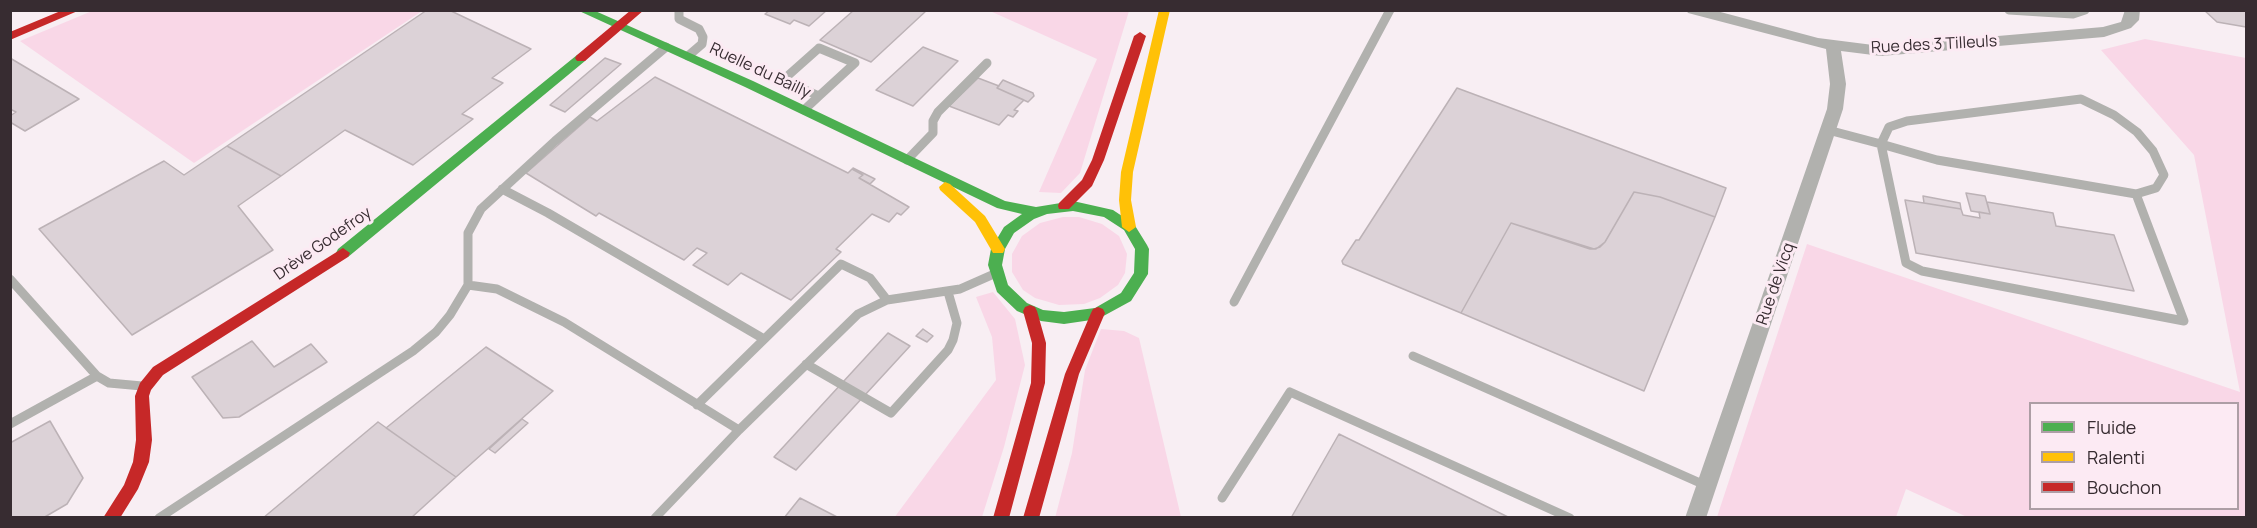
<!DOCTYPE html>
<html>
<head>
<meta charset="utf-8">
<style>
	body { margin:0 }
	#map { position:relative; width:2257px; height:528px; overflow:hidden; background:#f8eef3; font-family:Manrope,sans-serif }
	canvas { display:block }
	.frame { position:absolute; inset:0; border:12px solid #372c31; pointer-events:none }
	.legend { position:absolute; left:2029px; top:402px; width:210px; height:108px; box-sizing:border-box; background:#fceaf3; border:2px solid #ad9ea5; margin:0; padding:8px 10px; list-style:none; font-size:18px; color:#372c31 }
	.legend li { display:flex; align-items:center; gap:12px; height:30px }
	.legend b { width:30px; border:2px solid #ad9ea5 }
</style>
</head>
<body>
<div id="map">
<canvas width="2257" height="528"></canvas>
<div class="frame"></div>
<ul class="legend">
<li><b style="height:8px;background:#4caf50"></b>Fluide</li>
<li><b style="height:8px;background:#ffc107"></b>Ralenti</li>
<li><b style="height:8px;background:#c62828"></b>Bouchon</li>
</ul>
</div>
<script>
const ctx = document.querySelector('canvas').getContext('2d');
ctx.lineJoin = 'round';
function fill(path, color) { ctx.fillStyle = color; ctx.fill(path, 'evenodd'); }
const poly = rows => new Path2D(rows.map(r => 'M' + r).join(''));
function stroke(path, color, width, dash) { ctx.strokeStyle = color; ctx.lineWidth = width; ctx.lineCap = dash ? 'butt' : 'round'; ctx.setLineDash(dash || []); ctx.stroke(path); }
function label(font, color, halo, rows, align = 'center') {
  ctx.font = font + ' Manrope,sans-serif'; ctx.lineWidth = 6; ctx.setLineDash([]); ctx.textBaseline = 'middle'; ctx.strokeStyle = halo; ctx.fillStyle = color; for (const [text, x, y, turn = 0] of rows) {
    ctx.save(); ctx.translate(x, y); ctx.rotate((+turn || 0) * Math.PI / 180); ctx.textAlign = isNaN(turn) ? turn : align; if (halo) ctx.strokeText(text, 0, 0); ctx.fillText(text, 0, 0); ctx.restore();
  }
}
fill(poly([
	[92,11,422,11,194,163,20,41],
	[990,11,1129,11,1080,173,1061,193,1039,192,1097,59],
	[2145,39,2246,58,2246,517,1967,517,1906,489,1896,517,1717,517,1807,244,2240,392,2194,155,2101,50],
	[2030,404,2238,404,2238,508,2030,508],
	[1063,217,1079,217,1102,224,1119,236,1127,254,1125,273,1118,285,1100,298,1084,304,1059,305,1035,298,1023,290,1012,272,1012,254,1022,236,1040,223],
	[993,292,1015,319,1025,365,1004,447,982,517,894,518,996,380,992,337,976,297],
	[1101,329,1124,331,1139,338,1181,517,1055,518,1072,453,1085,370]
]), '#f9d7e7');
const building = poly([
	[427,10,449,10,531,49,492,78,503,83,462,114,473,119,413,165,345,130,281,176,227,146,427,10],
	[770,10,827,10,809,26,794,20,790,24,765,14,770,10],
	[854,10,926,10,926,11,871,62,820,40,854,10],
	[2204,10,2246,10,2246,27,2217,22,2204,10],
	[923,47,958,61,913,106,876,90,923,47],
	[10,58,79,99,25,131,10,122,10,116,16,112,10,109,10,58],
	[605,58,621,64,565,112,550,105,605,58],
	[655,77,848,173,852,169,863,175,859,178,909,207,901,215,897,213,889,222,872,214,836,249,841,252,791,300,741,273,728,285,693,265,707,253,697,248,684,260,599,213,596,216,526,173,590,117,597,121,655,77],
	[978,78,999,86,997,88,1024,100,1014,110,1018,111,1013,117,1008,115,999,125,949,106,978,78],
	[1003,80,1033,93,1034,96,1028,102,997,88,1003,80],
	[1457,88,1726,188,1715,217,1660,197,1634,192,1605,242,1600,247,1594,249,1511,223,1461,313,1343,264,1342,261,1356,240,1359,240,1457,88],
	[227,146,281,176,238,206,273,250,132,335,39,229,164,161,184,175,227,146],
	[853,168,875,179,870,184,859,178,863,175,853,168],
	[1634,192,1660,197,1715,217,1644,391,1461,313,1511,223,1590,249,1596,249,1605,242,1634,192],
	[1966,193,1985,196,1990,214,1971,211,1966,193],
	[1923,196,1960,203,1961,209,1924,203,1923,196],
	[1905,200,1961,209,1963,215,1980,218,1979,212,1990,214,1987,202,2053,213,2056,226,2114,235,2134,291,1916,253,1905,200],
	[923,329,933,336,927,342,916,336,923,329],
	[888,333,910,346,796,470,774,457,888,333],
	[252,341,274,367,311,344,327,362,239,417,223,418,192,377,252,341],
	[486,347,553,391,456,477,386,428,486,347],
	[522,419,528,423,495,453,489,449,522,419],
	[50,421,83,478,67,504,43,518,10,518,10,443,50,421],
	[378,422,456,477,411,518,263,518,378,422],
	[1339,434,1510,518,1291,518,1339,434],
	[800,498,839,518,784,518,800,498]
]);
fill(building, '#dcd2d7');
stroke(building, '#bcb2b6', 1.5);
stroke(poly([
	[679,10,679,19,699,29,703,37,702,44,688,56],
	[2009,10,2073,14,2085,10],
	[819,48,855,63,819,96,783,80,819,48],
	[804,110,819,96],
	[1828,130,1881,144],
	[1881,144,1937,160,2136,194],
	[1881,144,1906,263,1922,271,2184,321,2136,194],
	[1881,144,1889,127,1907,121,2081,99,2114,115,2137,132,2153,151,2164,175,2156,188,2136,194],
	[907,160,933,133,933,121,938,112,987,63],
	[502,189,548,213,764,339],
	[10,279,97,376,109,383,142,386],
	[468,285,497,289,564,322,739,430],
	[1234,302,1390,10],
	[1413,356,1707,486],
	[806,364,891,413,948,350,953,340,957,323,948,292],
	[697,405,841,264,870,278,887,300],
	[10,424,97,376],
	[1222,498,1290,392,1570,518],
	[159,518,413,351,436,332,450,315,468,285,468,233,481,209,555,141,666,47],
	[655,518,739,430,858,314,887,300,960,289,994,274]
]), '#b1b1ae', 9);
fill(poly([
	[1686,10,1713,10,1818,38,1881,46,2103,27,2121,22,2125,10,2140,10,2139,20,2131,28,2104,37,1881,56,1841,51,1846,84,1843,109,1706,518,1685,518,1827,109,1830,84,1826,49,1688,13,1686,10]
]), '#b1b1ae');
fill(poly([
	[577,10,593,10,753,81,1005,201,1036,207,1073,201,1113,210,1134,224,1147,245,1149,249,1148,274,1131,301,1098,319,1064,324,1041,321,1017,311,997,292,988,265,991,249,1004,227,1022,214,997,208,745,87,577,10],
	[1073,211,1104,217,1124,230,1135,249,1134,273,1121,293,1095,308,1064,312,1043,310,1027,303,1008,285,1002,265,1005,249,1014,233,1034,219,1047,214,1073,211],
	[581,54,585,55,587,58,585,61,348,257,338,257,336,253,338,249,577,55,581,54]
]), '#4caf50');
fill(poly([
	[1159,10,1170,10,1133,172,1131,200,1136,227,1129,232,1122,227,1119,200,1121,172,1159,10],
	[945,182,950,184,985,216,1005,249,1003,253,993,253,975,222,940,190,939,187,945,182]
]), '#ffc107');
fill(poly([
	[63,10,80,10,10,40,10,32,63,10],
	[631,10,644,10,585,61,577,61,575,58,577,55,631,10],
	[1140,32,1146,36,1104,160,1092,186,1069,209,1059,209,1058,206,1059,203,1082,180,1092,160,1134,36,1140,32],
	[343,248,350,253,348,257,163,375,151,390,149,396,152,440,149,462,138,489,120,518,103,518,124,485,133,462,136,440,135,396,140,383,153,367,343,248],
	[1030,305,1035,307,1037,311,1046,343,1045,383,1009,518,993,518,1031,383,1032,343,1023,311,1025,307,1030,305],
	[1098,307,1103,309,1105,313,1079,374,1039,518,1023,518,1065,374,1091,313,1093,309,1098,307]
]), '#c62828');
label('16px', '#372c31', '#fceaf3', [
	["Rue des 3 Tilleuls",1934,45,-3],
	["Ruelle du Bailly",760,71,25],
	["Drève Godefroy",323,244,-35],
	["Rue de Vicq",1776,284,-71]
]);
</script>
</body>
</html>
